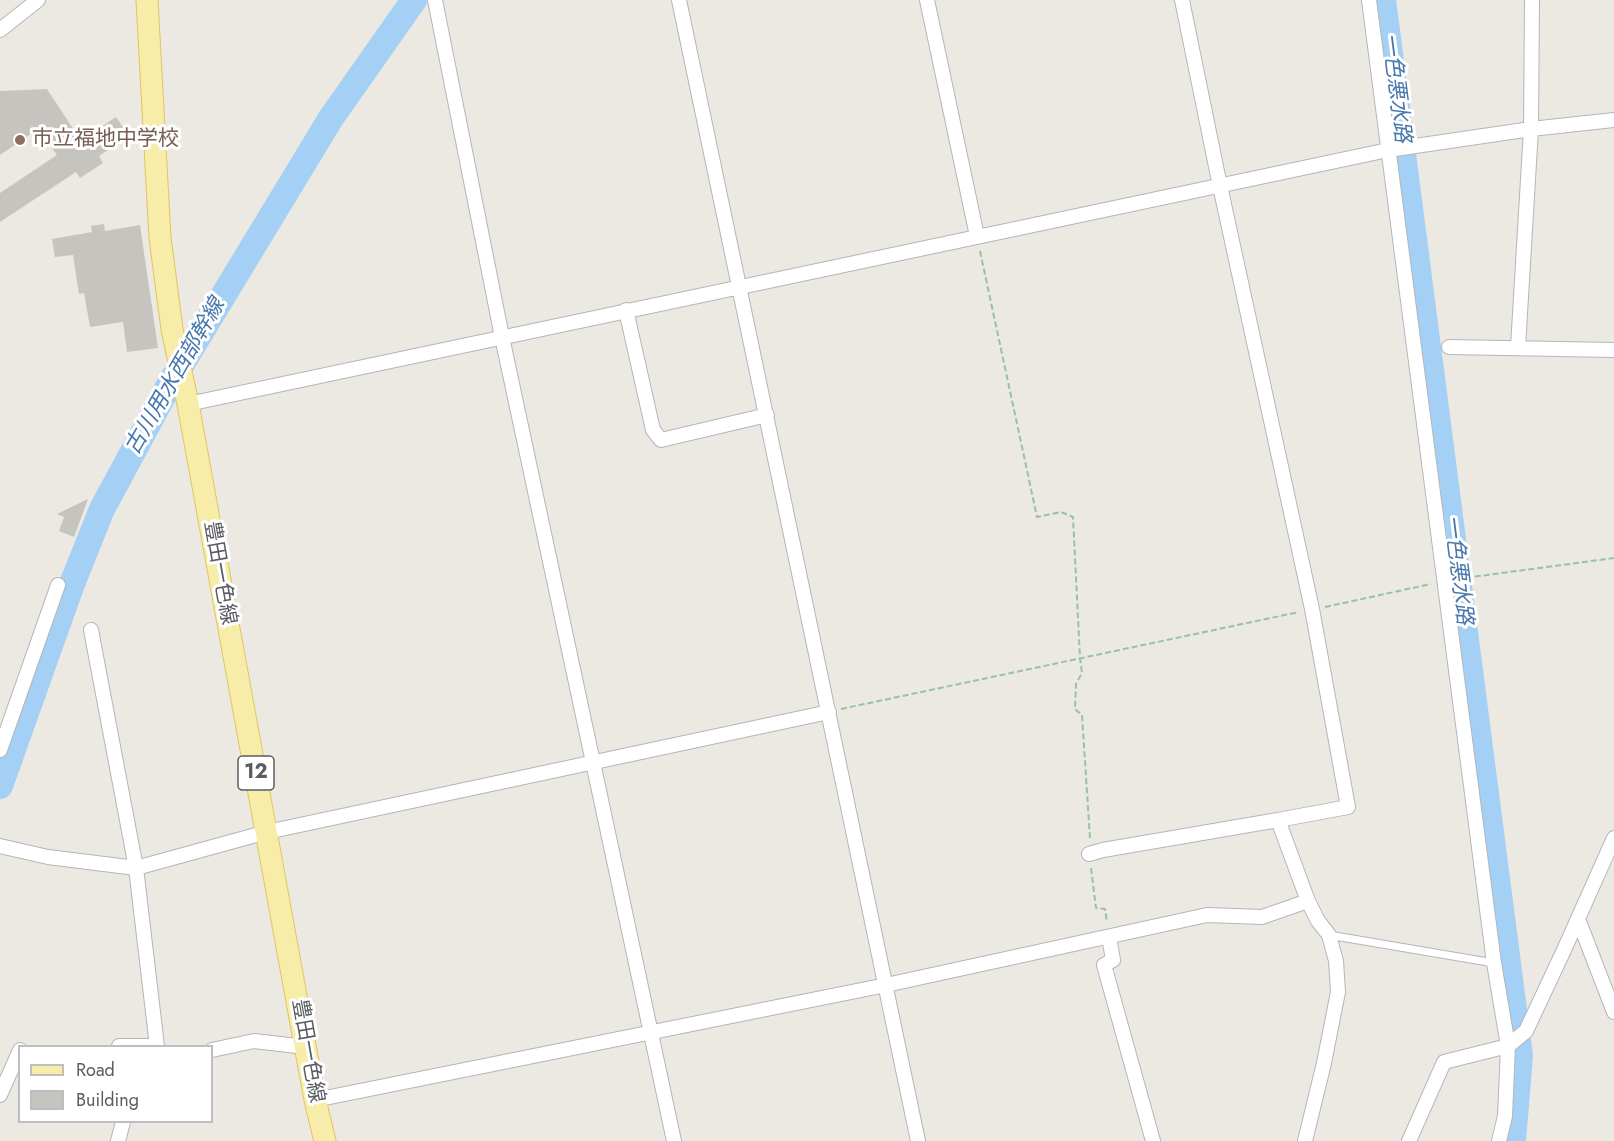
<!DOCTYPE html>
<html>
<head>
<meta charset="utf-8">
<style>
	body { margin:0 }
	#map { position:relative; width:1614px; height:1141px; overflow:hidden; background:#ebe9e1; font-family:Jost,sans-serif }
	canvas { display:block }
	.legend { position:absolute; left:18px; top:1045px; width:195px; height:78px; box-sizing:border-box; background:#fff; border:2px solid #bdbebf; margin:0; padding:8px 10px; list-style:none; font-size:18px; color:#595c60 }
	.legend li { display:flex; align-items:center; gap:12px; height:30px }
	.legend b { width:30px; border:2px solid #bdbebf }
</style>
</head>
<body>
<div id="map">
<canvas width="1614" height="1141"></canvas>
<ul class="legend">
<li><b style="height:8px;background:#f7eda9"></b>Road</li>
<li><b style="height:16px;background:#c6c4be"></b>Building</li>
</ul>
</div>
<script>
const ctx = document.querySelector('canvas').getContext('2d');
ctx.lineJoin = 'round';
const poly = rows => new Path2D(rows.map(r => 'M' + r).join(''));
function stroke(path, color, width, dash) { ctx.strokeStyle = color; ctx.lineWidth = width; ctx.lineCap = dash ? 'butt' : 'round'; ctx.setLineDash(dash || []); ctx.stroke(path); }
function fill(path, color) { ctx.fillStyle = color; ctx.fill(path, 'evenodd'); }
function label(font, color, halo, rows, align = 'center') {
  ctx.font = font + ' Jost,"Noto Sans JP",sans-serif'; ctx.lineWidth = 6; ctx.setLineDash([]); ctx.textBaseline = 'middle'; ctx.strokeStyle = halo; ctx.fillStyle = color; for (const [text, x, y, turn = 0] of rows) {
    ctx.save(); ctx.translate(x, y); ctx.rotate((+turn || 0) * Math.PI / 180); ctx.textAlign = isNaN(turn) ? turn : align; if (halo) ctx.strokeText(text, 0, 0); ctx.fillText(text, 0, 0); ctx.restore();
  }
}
stroke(poly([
	[1383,0,1520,1056,1513,1141],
	[0,786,72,584,102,509,169,385,331,118,414,0]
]), '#a5d0f6', 26);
fill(poly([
	[47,89,74,130,76,129,83,139,116,117,129,136,99,156,103,163,80,178,76,172,0,222,0,193,57,155,38,129,0,155,0,91],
	[104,224,105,231,140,225,158,348,127,352,123,322,90,327,84,293,79,294,73,255,55,257,52,239,92,232,91,226],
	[88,499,74,537,59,531,64,517,57,514]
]), '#c6c4be');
const lane = poly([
	[1329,935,1494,963]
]);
const street = poly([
	[435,0,502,337,674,1141],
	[679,0,918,1141],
	[927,0,977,236],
	[1182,0,1220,186,1312,609,1348,807,1278,820,1308,901],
	[1369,0,1494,963,1508,1046,1505,1116,1499,1141],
	[0,30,38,0],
	[626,310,653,430,661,440,767,415],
	[1449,347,1614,350],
	[1518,347,1531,129,1532,0],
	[188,404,1388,150,1531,129,1614,120],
	[91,630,136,868,157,1046],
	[0,750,58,585],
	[0,846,48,857,136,868,267,832,829,712],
	[1089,854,1103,850,1278,820],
	[1578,919,1614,1012],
	[1109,937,1113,960,1104,965,1153,1141],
	[119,1046,157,1046],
	[212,1050,254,1041,306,1047],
	[0,1095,20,1050],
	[315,1100,886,985,1207,915,1262,917,1308,901,1318,921,1329,935,1336,961,1338,992,1324,1063,1305,1141],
	[118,1141,123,1122],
	[1409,1141,1444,1062,1508,1046,1526,1031,1564,950,1614,838]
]);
const primary = poly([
	[147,0,160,238,172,329,188,404,315,1100,325,1141]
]);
stroke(lane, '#b3b6ba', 9);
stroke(street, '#b3b6ba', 16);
stroke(primary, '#e3c361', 23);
stroke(poly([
	[980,251,1037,517,1061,512,1073,517,1080,658,1082,673,1076,684,1075,709,1082,715,1090,838],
	[1457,579,1614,558],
	[1325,607,1431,584],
	[841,709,1299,612],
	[1091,868,1096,908,1105,909,1107,922]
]), '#99c1a5', 2, [6, 3]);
stroke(lane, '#fff', 7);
stroke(street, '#fff', 14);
stroke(primary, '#f7eda9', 21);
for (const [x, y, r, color] of [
	[20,140,6,"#8d6e63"]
]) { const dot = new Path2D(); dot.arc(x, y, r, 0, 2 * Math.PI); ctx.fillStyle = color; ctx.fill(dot); stroke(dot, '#fff', 2); }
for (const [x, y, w] of [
	[256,773,36]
]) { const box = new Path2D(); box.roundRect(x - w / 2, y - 17, w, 34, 4.5); ctx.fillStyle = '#fff'; ctx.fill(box); stroke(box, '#595c60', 1.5); }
label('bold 20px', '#595c60', null, [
	["12",256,773]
]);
label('21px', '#785e54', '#fff', [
	["市立福地中学校",32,140]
], 'left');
label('21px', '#595c60', '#fff', [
	["豊田一色線",219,573,80],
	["豊田一色線",307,1051,80]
]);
label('italic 22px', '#4877ae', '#fff', [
	["一色悪水路",1395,88,83],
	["古川用水西部幹線",176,377,-60],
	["一色悪水路",1457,570,83]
]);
</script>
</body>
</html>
